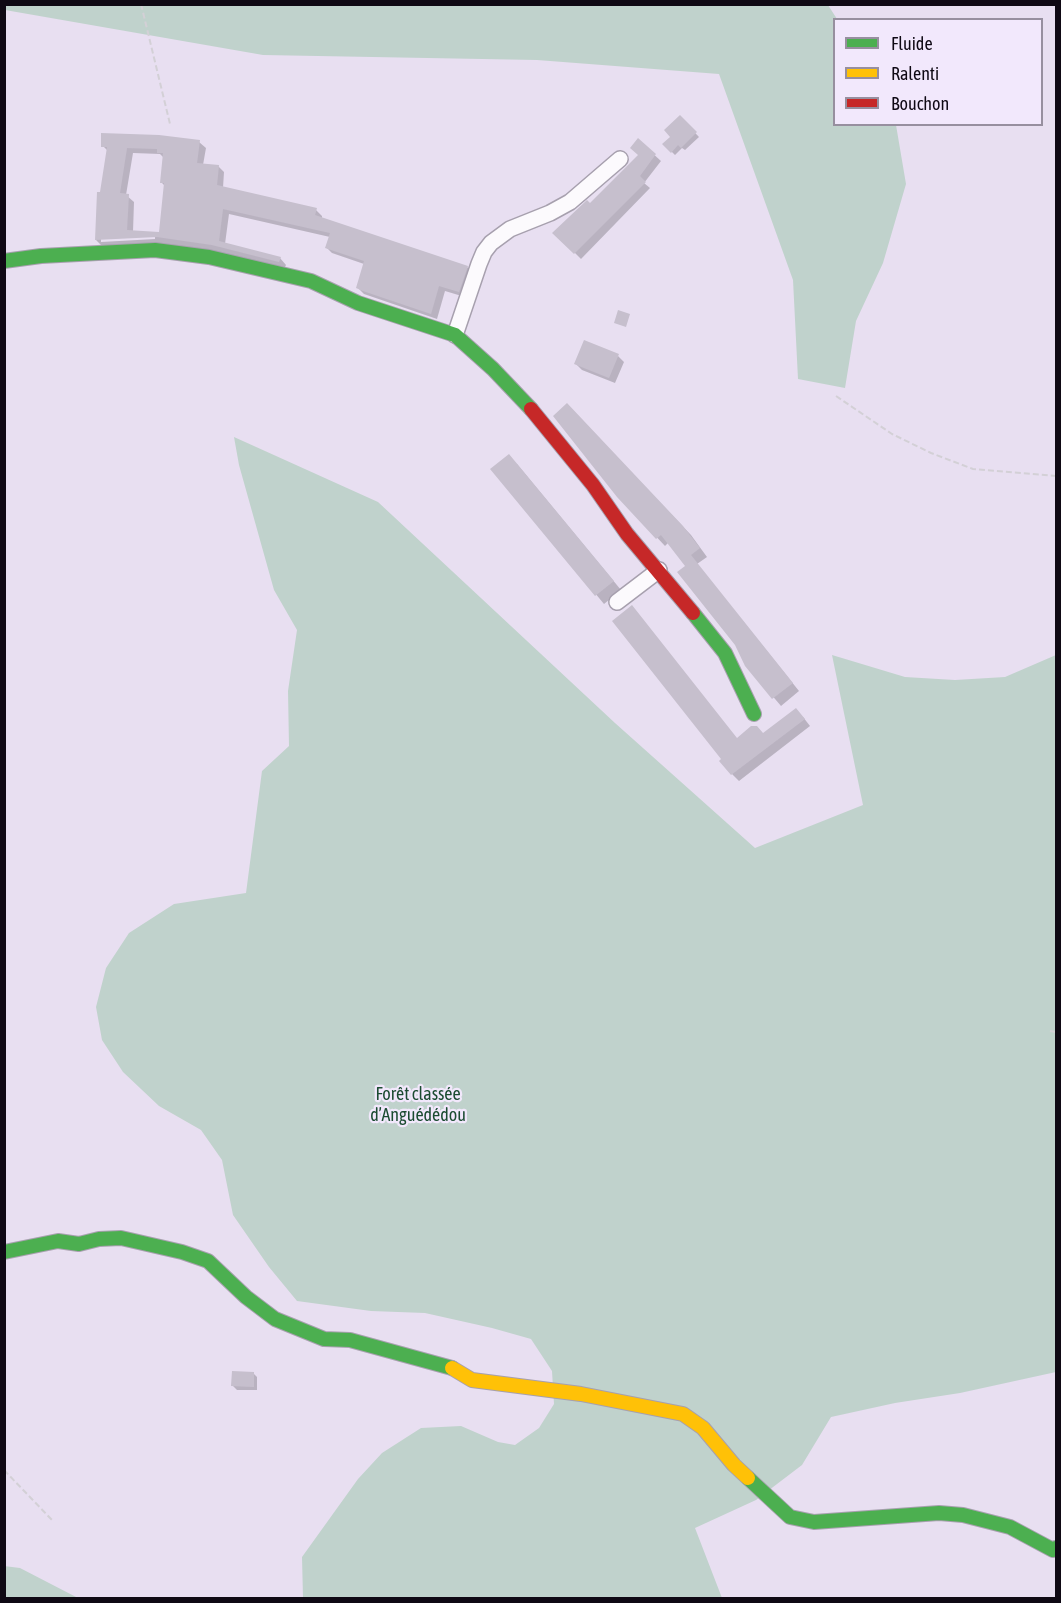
<!DOCTYPE html>
<html>
<head>
<meta charset="utf-8">
<style>
	body { margin:0 }
	#map { position:relative; width:1061px; height:1603px; overflow:hidden; background:#e8dff1; font-family:"Asap Condensed",sans-serif }
	canvas { display:block }
	.frame { position:absolute; inset:0; border:6px solid #0f0914; pointer-events:none }
	.legend { position:absolute; left:833px; top:18px; width:210px; height:108px; box-sizing:border-box; background:#f2e8fc; border:2px solid #978f9f; margin:0; padding:8px 10px; list-style:none; font-size:18px; color:#0f0914 }
	.legend li { display:flex; align-items:center; gap:12px; height:30px }
	.legend b { width:30px; border:2px solid #978f9f }
</style>
</head>
<body>
<div id="map">
<canvas width="1061" height="1603"></canvas>
<div class="frame"></div>
<ul class="legend">
<li><b style="height:8px;background:#4caf50"></b>Fluide</li>
<li><b style="height:8px;background:#ffc107"></b>Ralenti</li>
<li><b style="height:8px;background:#c62828"></b>Bouchon</li>
</ul>
</div>
<script>
const ctx = document.querySelector('canvas').getContext('2d');
ctx.lineJoin = 'round';
function fill(path, color) { ctx.fillStyle = color; ctx.fill(path, 'evenodd'); }
const poly = rows => new Path2D(rows.map(r => 'M' + r).join(''));
function stroke(path, color, width, dash) { ctx.strokeStyle = color; ctx.lineWidth = width; ctx.lineCap = dash ? 'butt' : 'round'; ctx.setLineDash(dash || []); ctx.stroke(path); }
function label(font, color, halo, rows, align = 'center') {
  ctx.font = font + ' "Asap Condensed",sans-serif'; ctx.lineWidth = 4.5; ctx.setLineDash([]); ctx.textBaseline = 'middle'; ctx.strokeStyle = halo; ctx.fillStyle = color; for (const [text, x, y, turn = 0] of rows) {
    ctx.save(); ctx.translate(x, y); ctx.rotate((+turn || 0) * Math.PI / 180); ctx.textAlign = isNaN(turn) ? turn : align; if (halo) ctx.strokeText(text, 0, 0); ctx.fillText(text, 0, 0); ctx.restore();
  }
}
fill(poly([
	[4,5,828,5,837,19,834,20,834,124,896,125,906,184,883,263,856,321,845,388,798,379,793,280,719,74,537,60,263,55,5,10],
	[234,437,378,502,615,723,755,848,863,805,832,655,905,677,955,680,1005,677,1056,655,1056,1372,960,1393,895,1403,831,1417,802,1465,756,1500,695,1528,722,1598,303,1598,302,1557,358,1479,382,1453,421,1428,461,1426,498,1442,515,1445,539,1428,554,1404,552,1371,531,1339,492,1328,425,1313,371,1311,297,1301,269,1267,233,1215,222,1160,201,1130,159,1106,123,1072,102,1040,96,1007,106,968,129,933,174,904,246,893,262,771,289,746,288,691,297,630,274,590,239,465],
	[4,1566,20,1568,78,1598,5,1598]
]), '#c0d2cc');
fill(poly([
	[680,117,699,137,685,150,682,148,675,155,664,144,672,137],
	[638,140,661,161,644,183,650,188,581,259,555,233,590,205,640,156],
	[199,142,206,148,203,165,218,166,224,172,223,188,316,210,322,216,322,219,467,267,473,273,465,297,445,291,437,319,364,294,357,287,364,264,332,253,326,247,330,237,229,214,225,244,280,258,286,265,285,267,102,246,96,240,108,151,103,146],
	[133,153,160,154,164,158,162,183,165,186,160,234,133,232,134,202,126,195],
	[155,236,155,239,101,242,101,239],
	[585,342,618,356,624,362,615,383,582,370,576,364],
	[567,405,691,535,707,557,697,564,799,691,781,706,747,666,736,644,687,566,669,542,665,546,618,496],
	[517,464,621,590,604,604,492,469],
	[803,717,810,726,739,781,732,774,738,739,764,735],
	[253,1373,257,1377,257,1390,237,1390,233,1386]
]), '#0003');
fill(poly([
	[680,115,697,132,681,148,678,145,671,153,662,144,670,137,664,130],
	[101,133,159,135,200,140,197,163,219,165,217,185,317,208,315,215,468,266,459,292,439,286,431,314,363,291,356,288,364,261,325,248,330,233,223,209,219,241,281,257,279,262,212,245,157,237,95,240,97,192,100,192,107,147,101,147],
	[127,148,157,149,157,153,163,153,160,183,164,183,159,232,127,230,129,194,120,193],
	[638,138,656,154,640,176,646,182,574,254,552,233,587,200,590,203,638,155,630,148],
	[618,310,630,314,626,327,614,323],
	[584,340,619,354,609,378,574,364],
	[567,403,683,526,700,548,691,555,793,683,772,699,745,666,735,645,677,572,685,566,661,535,656,539,617,497,553,416],
	[509,454,614,581,595,596,490,469],
	[632,605,737,738,751,726,757,726,763,733,796,708,805,719,731,775,719,761,721,759,612,621],
	[232,1371,254,1372,254,1387,231,1386]
]), '#c6bfcd');
const street = poly([
	[455,335,479,264,484,252,491,243,510,229,550,213,570,202,620,159],
	[617,602,659,570]
]);
const fast = poly([
	[4,261,41,256,155,250,209,257,311,281,358,303,455,335,493,369,531,409],
	[693,613,725,653,754,714],
	[4,1252,58,1241,79,1244,99,1239,121,1238,182,1252,208,1261,246,1297,275,1319,324,1339,350,1340,452,1368],
	[748,1478,790,1517,814,1522,939,1513,963,1515,1010,1527,1053,1550,1056,1548]
]);
const slow = poly([
	[452,1368,472,1380,581,1394,683,1414,703,1428,734,1465,748,1478]
]);
const jam = poly([
	[531,409,593,485,627,534,693,613]
]);
stroke(street, '#a7a0ae', 18);
stroke(fast, '#a7a0ae', 16);
stroke(slow, '#a7a0ae', 16);
stroke(jam, '#a7a0ae', 16);
stroke(poly([
	[141,4,170,124],
	[836,396,892,434,931,453,973,469,1056,476],
	[1050,1031,1056,1032],
	[4,1470,52,1520]
]), '#d3d0d6', 2, [6, 3]);
stroke(street, '#fcfafd', 15);
stroke(fast, '#4caf50', 14);
stroke(slow, '#ffc107', 14);
stroke(jam, '#c62828', 14);
label('18px', '#1b4b31', '#f2e8fc', [
	["Forêt classée",418,1094],
	["d’Anguédédou",418,1115]
]);
</script>
</body>
</html>
